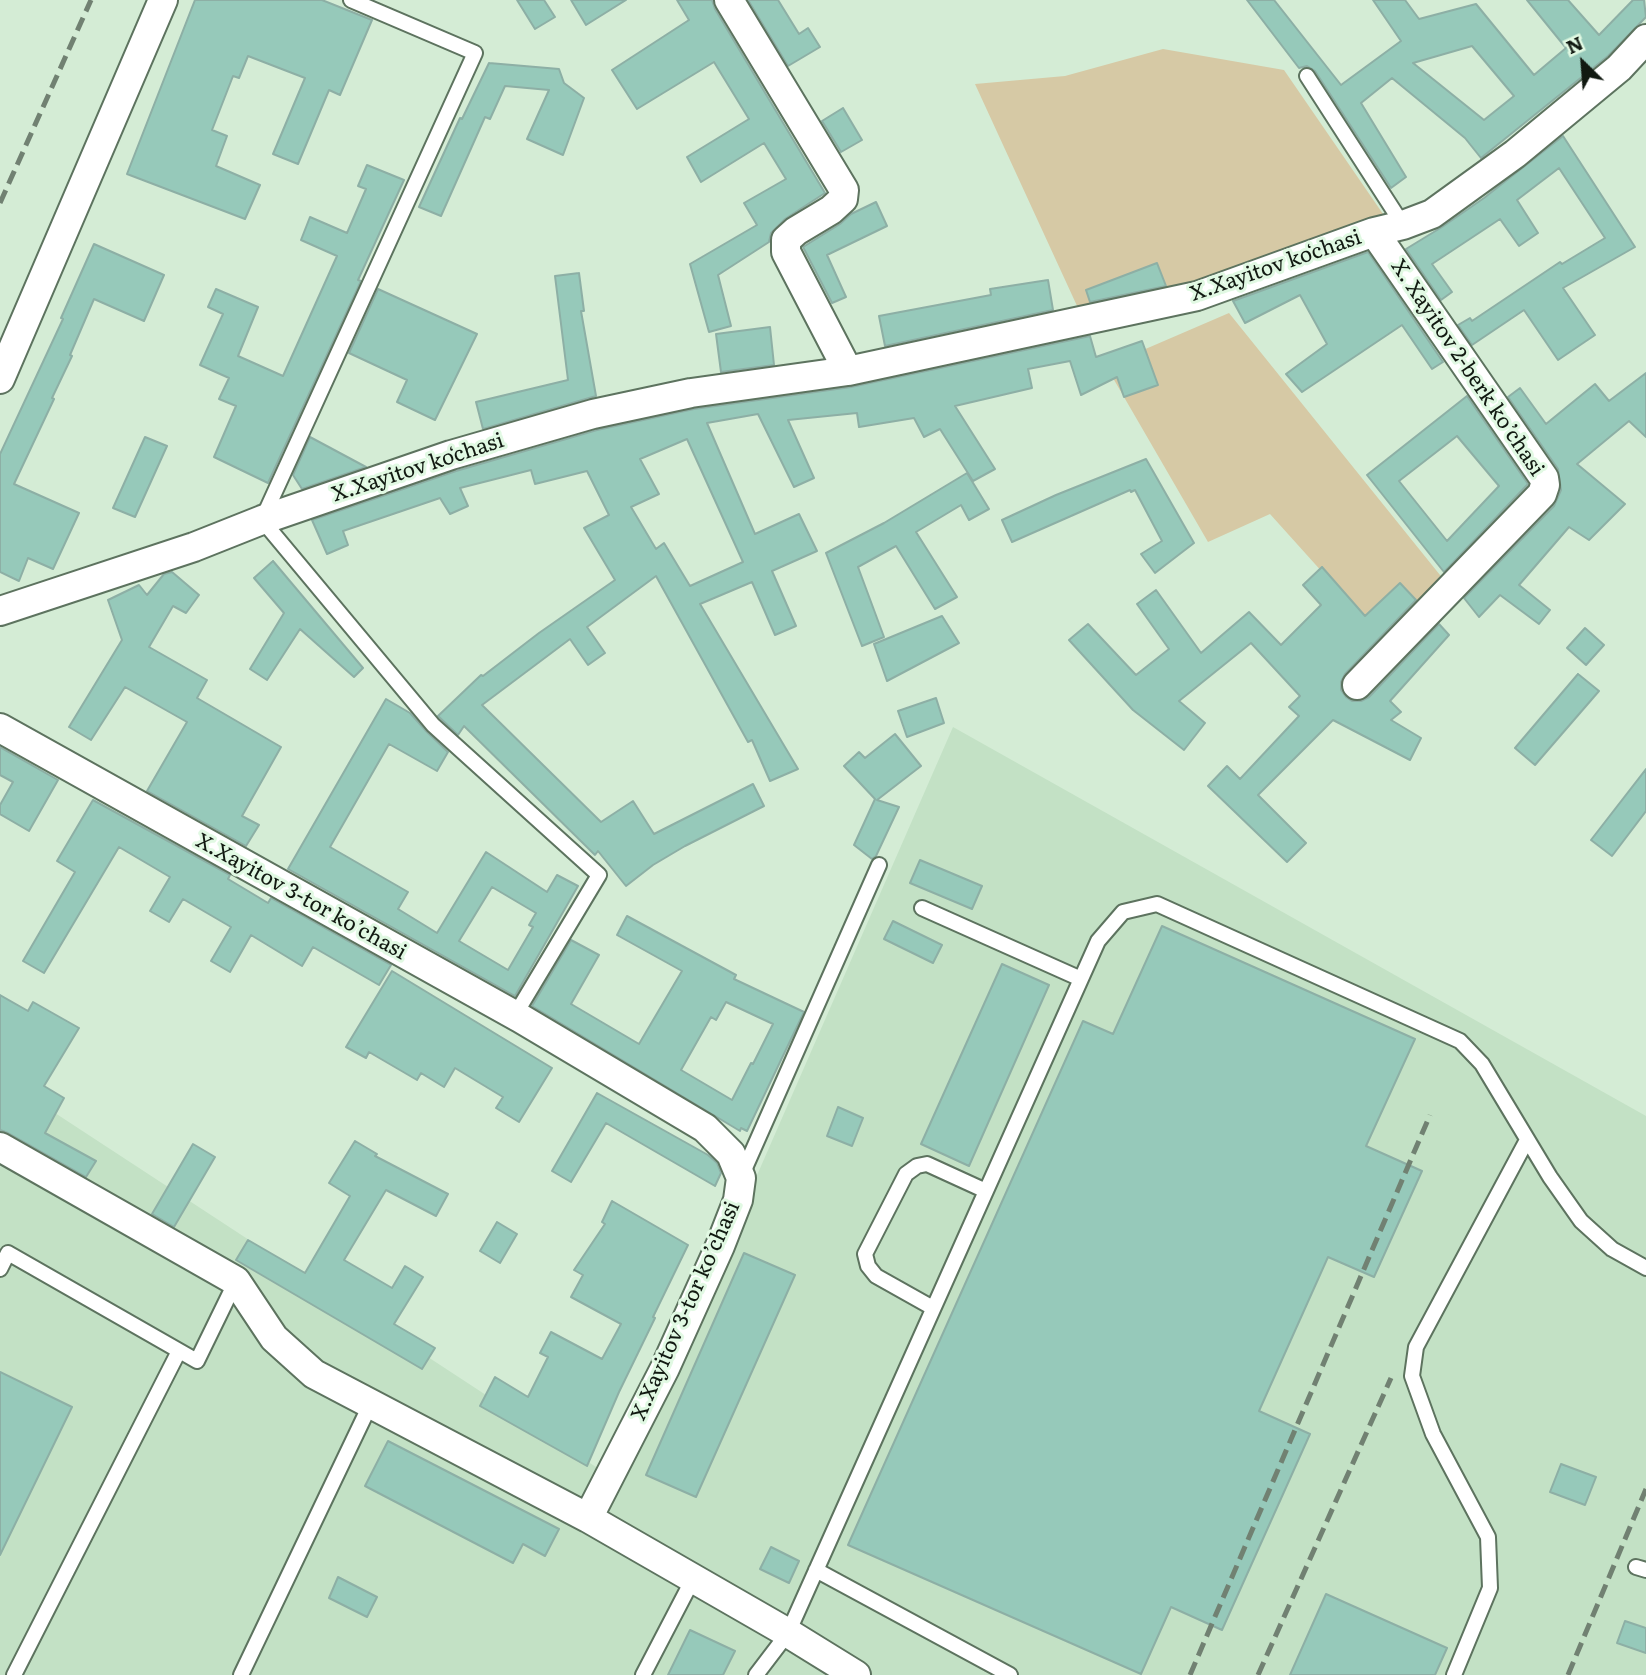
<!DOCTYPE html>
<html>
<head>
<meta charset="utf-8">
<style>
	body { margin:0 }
	#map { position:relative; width:1646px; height:1675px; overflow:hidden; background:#d4ecd5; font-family:Literata,serif }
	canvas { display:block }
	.north { position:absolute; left:1548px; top:28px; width:70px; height:70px; -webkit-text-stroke:5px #e1f9e3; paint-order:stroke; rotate:335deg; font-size:19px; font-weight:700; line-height:28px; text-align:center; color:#111911 }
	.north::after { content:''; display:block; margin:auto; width:24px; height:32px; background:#111911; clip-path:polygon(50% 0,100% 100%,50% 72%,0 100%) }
</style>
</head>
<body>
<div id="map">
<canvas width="1646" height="1675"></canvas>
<div class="north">N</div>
</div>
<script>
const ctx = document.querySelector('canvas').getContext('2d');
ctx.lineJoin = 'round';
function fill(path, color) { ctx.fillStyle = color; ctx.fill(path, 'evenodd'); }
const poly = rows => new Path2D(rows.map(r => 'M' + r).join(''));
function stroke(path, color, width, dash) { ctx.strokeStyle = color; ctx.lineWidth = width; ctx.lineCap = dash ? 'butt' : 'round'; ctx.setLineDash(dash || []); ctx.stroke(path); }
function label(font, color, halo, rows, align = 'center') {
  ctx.font = font + ' Literata,serif'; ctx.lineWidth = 6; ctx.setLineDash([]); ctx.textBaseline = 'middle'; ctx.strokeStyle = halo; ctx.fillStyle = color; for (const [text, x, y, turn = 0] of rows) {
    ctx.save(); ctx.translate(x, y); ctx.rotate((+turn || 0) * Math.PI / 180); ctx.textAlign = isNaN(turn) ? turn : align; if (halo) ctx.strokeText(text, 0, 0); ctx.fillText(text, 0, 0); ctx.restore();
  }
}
fill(poly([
	[953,727,1646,1116,1646,1675,0,1675,0,1077,622,1484]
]), '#c3e1c5');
fill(poly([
	[1163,49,1284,70,1383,214,1269,254,1180,291,1078,308,975,84,1065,76],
	[1229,313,1444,580,1387,644,1270,514,1208,542,1106,366]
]), '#d6c9a5');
const building = poly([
	[195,0,322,0,372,20,340,95,329,90,298,164,273,154,305,78,248,56,239,78,233,76,212,130,227,136,216,166,260,185,245,219,127,174,195,0],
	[517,0,544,0,555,17,535,29,517,0],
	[571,0,626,0,586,25,571,0],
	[677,0,712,0,715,9,825,193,785,219,771,233,769,242,718,275,731,326,709,332,690,264,757,225,744,203,786,179,764,143,701,182,687,157,749,119,714,62,637,109,612,70,689,20,677,0],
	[748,0,778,0,799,34,808,28,820,47,788,66,748,0],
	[1247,0,1274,0,1341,85,1401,41,1373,0,1405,0,1419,19,1476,4,1534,75,1566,48,1527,0,1568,0,1599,35,1633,0,1644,0,1646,17,1608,56,1481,158,1465,138,1392,78,1361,103,1406,177,1391,188,1315,71,1307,66,1299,68,1247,0],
	[1472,46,1514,96,1484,120,1413,63,1472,46],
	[489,63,559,69,564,83,584,98,563,155,527,139,549,90,505,86,490,119,485,117,441,216,419,207,460,118,462,119,489,63],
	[843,108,862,140,841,152,822,121,843,108],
	[1563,136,1635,247,1563,288,1595,335,1558,360,1524,310,1472,345,1458,325,1470,318,1472,321,1560,262,1562,264,1605,238,1559,168,1517,200,1538,233,1519,246,1500,219,1432,264,1452,292,1441,300,1406,249,1442,227,1484,198,1563,136],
	[367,165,404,180,358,280,361,281,268,483,214,457,236,406,219,399,229,378,200,365,223,314,208,307,216,289,258,307,238,356,283,376,337,256,301,240,310,217,347,233,366,189,358,186,367,165],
	[876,202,887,226,827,255,846,297,832,303,803,247,840,224,851,214,876,202],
	[94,244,164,275,144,321,94,299,70,355,72,356,52,398,54,399,14,484,79,513,53,569,28,558,19,581,0,572,0,454,63,319,61,318,94,244],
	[1368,252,1443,362,1432,369,1402,325,1302,392,1286,374,1327,344,1300,295,1245,323,1233,301,1368,252],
	[1157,263,1166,286,1090,302,1086,290,1157,263],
	[579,273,584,311,581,311,596,396,483,429,476,402,568,380,555,276,579,273],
	[1048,280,1053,310,885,346,879,316,991,295,990,289,1048,280],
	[378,289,477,334,435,420,397,402,407,380,349,353,378,289],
	[770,327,774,365,721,372,716,334,770,327],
	[1090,336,1096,357,1142,341,1158,385,1124,397,1117,377,1081,395,1070,361,1028,369,1032,388,955,406,995,469,973,481,940,429,924,437,914,418,859,427,857,413,788,420,814,478,794,487,758,414,707,423,755,534,799,514,817,551,772,571,796,626,775,635,752,582,700,604,798,769,770,781,752,740,748,742,656,576,587,627,605,653,588,665,570,639,482,705,601,822,633,801,654,834,753,784,764,806,685,846,653,865,626,886,598,851,595,855,464,726,458,735,438,716,481,675,483,676,539,633,615,580,584,528,609,515,587,471,535,484,531,470,460,488,468,506,450,514,440,498,343,531,348,545,327,554,312,520,456,471,597,430,694,409,851,387,1090,336],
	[687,439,743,562,690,586,664,543,656,549,631,507,659,494,640,459,687,439],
	[1646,373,1646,437,1629,421,1577,464,1625,504,1589,540,1569,527,1519,585,1550,610,1539,624,1500,595,1479,617,1464,598,1554,506,1561,490,1558,469,1508,397,1520,388,1546,424,1595,384,1609,401,1646,373],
	[1467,396,1528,484,1444,572,1367,475,1467,396],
	[1457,436,1499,486,1447,541,1399,481,1457,436],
	[145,437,167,446,135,517,113,508,145,437],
	[310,437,366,467,302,489,293,475,310,437],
	[1146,459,1194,543,1155,573,1141,554,1162,541,1135,490,1131,492,1130,490,1012,542,1002,520,1056,495,1146,459],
	[967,473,989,509,969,520,961,505,916,532,957,597,935,609,896,546,858,567,884,637,862,646,826,553,884,523,967,473],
	[273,561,363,668,354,677,300,629,267,680,250,669,284,613,254,578,273,561],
	[1322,567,1365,616,1400,583,1416,600,1345,674,1341,682,1341,690,1346,697,1352,701,1361,701,1369,697,1439,624,1449,635,1390,701,1401,712,1391,720,1421,738,1410,760,1333,720,1258,795,1306,843,1287,862,1208,786,1227,766,1240,779,1299,716,1289,707,1300,696,1251,643,1179,701,1205,723,1184,750,1133,710,1069,640,1088,624,1136,675,1169,649,1137,604,1156,590,1201,653,1249,612,1281,645,1321,605,1303,585,1322,567],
	[172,572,199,595,186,613,173,606,149,647,207,680,197,698,281,747,242,816,259,825,246,846,147,791,187,722,125,687,91,740,69,727,122,640,108,600,139,585,147,595,164,574,172,572],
	[942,616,959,643,887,681,874,644,942,616],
	[1585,628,1604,645,1586,665,1567,648,1585,628],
	[1578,674,1599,691,1535,765,1515,748,1578,674],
	[936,698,944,723,907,737,898,711,936,698],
	[386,699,410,713,427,732,448,752,437,771,389,744,330,847,408,892,398,909,437,933,486,852,547,892,557,875,578,886,515,996,288,869,386,699],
	[492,887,536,913,529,925,533,927,508,970,459,941,492,887],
	[895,734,921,766,877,800,899,807,876,856,872,859,854,845,875,799,844,766,859,752,865,758,895,734],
	[0,747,58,780,29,831,0,814,0,805,13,782,0,775,0,747],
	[1646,769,1646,811,1612,856,1591,840,1646,769],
	[93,800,230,875,228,879,268,903,271,898,391,965,379,985,313,947,302,966,251,935,230,972,211,961,231,927,183,899,169,922,150,911,170,877,119,847,44,973,23,961,75,872,57,861,93,800],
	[920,860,982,886,972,909,910,883,920,860],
	[627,916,736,975,734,979,804,1012,747,1131,741,1128,740,1131,532,1006,571,940,599,955,571,1004,639,1044,682,971,617,935,627,916],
	[726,1002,773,1024,753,1064,751,1063,732,1100,681,1070,711,1017,716,1020,726,1002],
	[893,921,942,945,933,963,884,939,893,921],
	[1162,926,1415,1039,1366,1146,1422,1171,1374,1277,1328,1257,1259,1411,1310,1434,1222,1630,1171,1607,1141,1674,848,1545,1083,1021,1113,1034,1162,926],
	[1002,964,1049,985,969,1166,921,1144,1002,964],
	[392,971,552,1068,519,1122,496,1108,503,1097,455,1068,444,1087,421,1073,417,1080,369,1052,366,1058,346,1047,392,971],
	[0,995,28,1011,33,1002,79,1028,44,1086,64,1098,45,1133,96,1161,86,1177,8,1133,0,1130,0,995],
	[597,1093,708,1155,717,1163,721,1173,715,1186,606,1123,571,1182,552,1171,597,1093],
	[838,1107,863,1118,852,1146,827,1136,838,1107],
	[355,1141,377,1154,375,1156,448,1194,436,1216,386,1190,344,1260,392,1288,405,1266,423,1277,394,1324,435,1348,422,1369,236,1260,248,1240,305,1273,350,1196,329,1183,355,1141],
	[193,1144,215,1157,174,1227,152,1214,193,1144],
	[612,1201,688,1245,653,1317,655,1318,619,1392,587,1466,480,1406,495,1377,528,1397,548,1357,540,1353,551,1332,602,1359,621,1324,571,1297,583,1275,574,1270,605,1224,602,1222,612,1201],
	[497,1222,517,1234,500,1263,480,1251,497,1222],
	[744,1253,795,1275,696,1497,646,1475,744,1253],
	[0,1372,72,1407,0,1555,0,1372],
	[388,1441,559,1529,545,1556,523,1544,513,1563,365,1486,388,1441],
	[1561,1464,1596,1477,1585,1505,1550,1492,1561,1464],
	[771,1547,799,1561,789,1583,760,1569,771,1547],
	[338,1577,377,1597,367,1617,329,1598,338,1577],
	[1326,1594,1447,1648,1435,1675,1290,1675,1326,1594],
	[1625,1621,1646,1628,1646,1653,1617,1643,1625,1621],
	[690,1630,735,1651,723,1675,668,1675,690,1630]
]);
fill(building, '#96c9ba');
stroke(building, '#8dafa5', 2);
const lane = poly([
	[351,0,475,53,262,520,433,725,599,875,515,1015],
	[1307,76,1403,225],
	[922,908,1081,979],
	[741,1177,879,865],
	[0,1269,8,1253,197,1361,236,1281],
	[933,1308,876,1276,868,1266,865,1254,906,1174,917,1166,927,1164,986,1191],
	[1636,1567,1646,1570],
	[816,1570,1010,1675],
	[14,1675,179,1351],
	[241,1675,371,1403],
	[643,1675,693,1579],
	[756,1675,788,1633,1098,941,1123,912,1157,904,1460,1041,1482,1064,1550,1177,1581,1221,1612,1249,1646,1268],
	[1454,1675,1490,1588,1488,1537,1433,1434,1412,1376,1416,1347,1527,1140]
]);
const street = poly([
	[729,0,844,190,843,199,831,210,796,231,786,240,786,252,848,371],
	[0,379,163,0],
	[0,611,194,547,262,520,451,455,593,414,691,393,848,371,1197,296,1374,232,1403,225,1432,214,1515,154,1619,68,1646,39],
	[1357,685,1542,494,1545,485,1544,478,1374,232],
	[0,728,520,1018,705,1128,731,1154,741,1178,738,1200,720,1246,665,1368,588,1518,314,1374,274,1338,236,1281,0,1147],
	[588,1518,788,1633,856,1675]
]);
stroke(lane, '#5d735f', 18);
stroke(street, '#5d735f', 32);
stroke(lane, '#fff', 14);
stroke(street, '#fff', 28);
stroke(poly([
	[0,203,91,0],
	[1190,1675,1430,1115],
	[1258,1675,1391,1378],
	[1568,1675,1646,1489]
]), '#718172', 5, [14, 7]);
label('21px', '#111911', '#e1f9e3', [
	["X.Xayitov koʻchasi",1276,266,-19],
	["X. Xayitov 2-berk koʼchasi",1467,368,56],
	["X.Xayitov koʻchasi",418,468,-18],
	["X.Xayitov 3-tor koʼchasi",301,897,29],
	["X.Xayitov 3-tor koʼchasi",686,1311,-66]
]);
</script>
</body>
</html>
